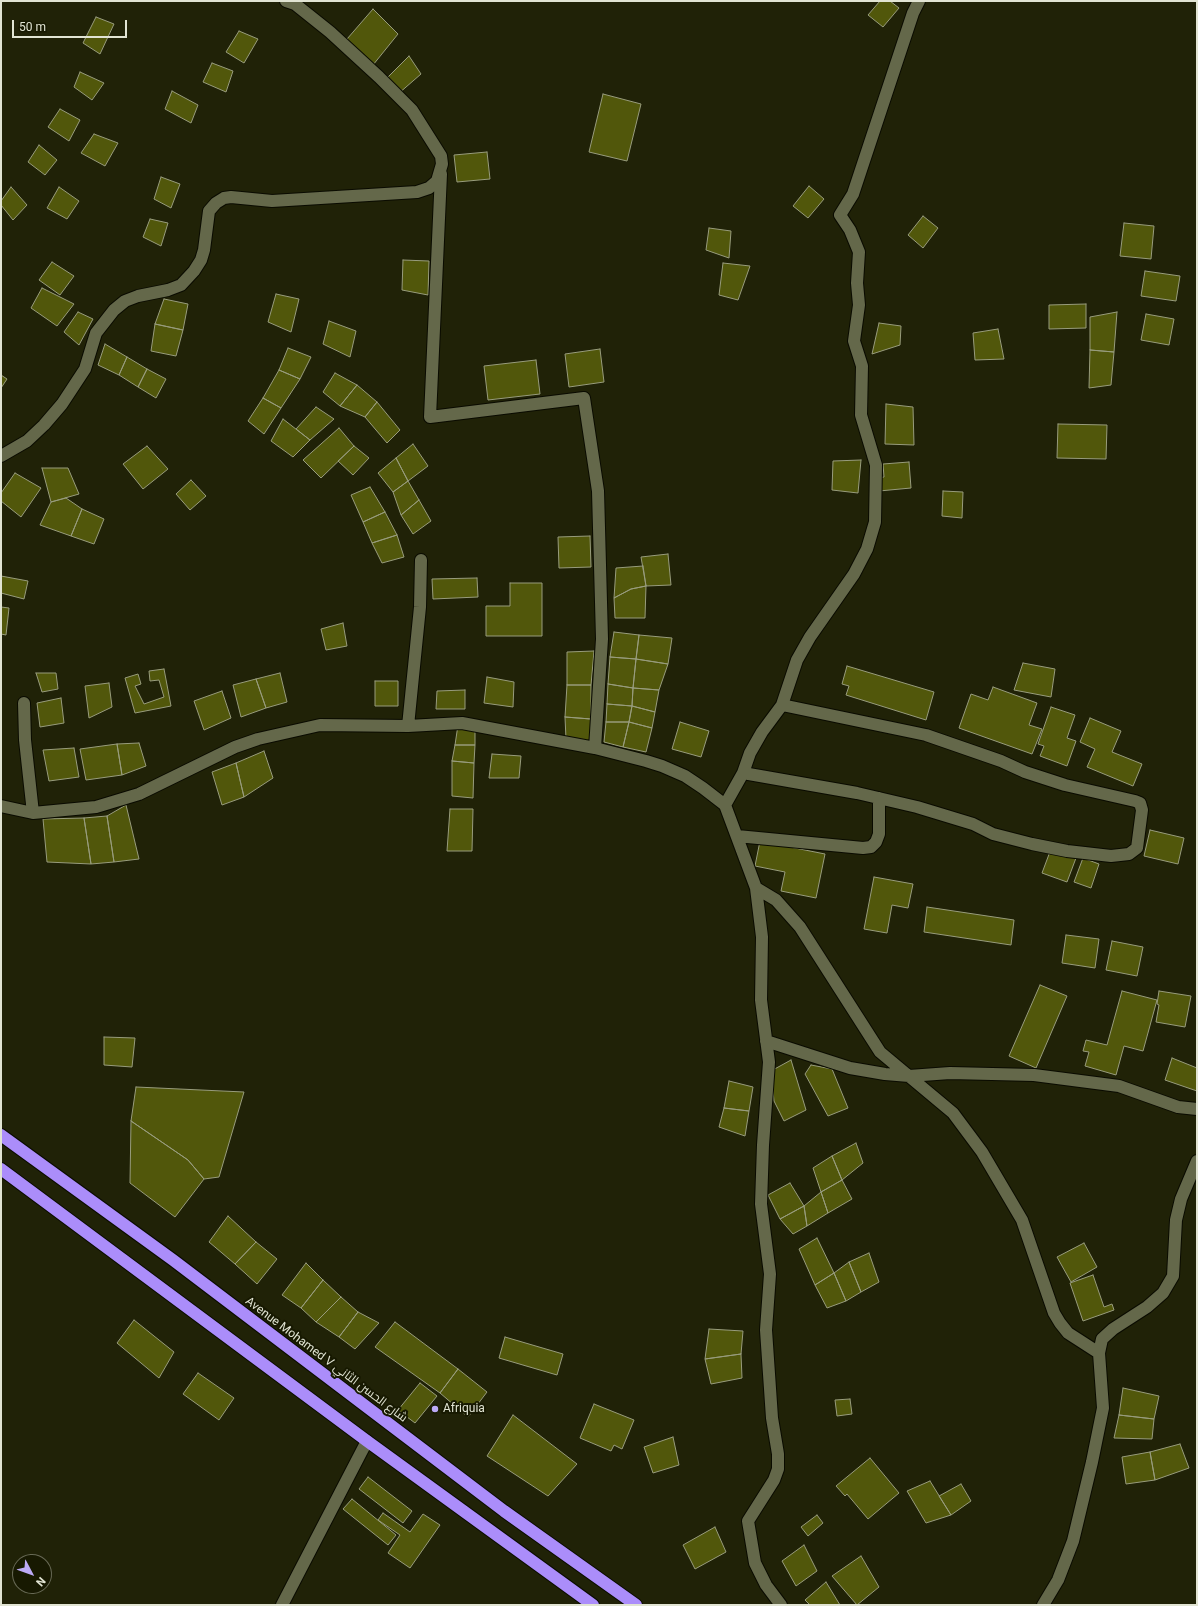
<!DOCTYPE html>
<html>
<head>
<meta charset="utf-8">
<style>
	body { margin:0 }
	#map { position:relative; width:1198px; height:1606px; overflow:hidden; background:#202207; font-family:Roboto,sans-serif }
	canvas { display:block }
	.frame { position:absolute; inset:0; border:2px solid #e1e4d3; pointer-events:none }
	.north { position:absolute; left:12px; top:1554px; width:40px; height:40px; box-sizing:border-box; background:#171901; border:1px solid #686a55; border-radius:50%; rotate:131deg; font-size:11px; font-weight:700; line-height:16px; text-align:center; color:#e1e4d3 }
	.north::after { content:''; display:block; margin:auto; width:14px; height:18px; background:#bcaaf6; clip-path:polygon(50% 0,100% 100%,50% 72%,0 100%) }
	.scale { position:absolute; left:12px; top:20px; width:115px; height:18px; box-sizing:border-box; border:2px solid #e1e4d3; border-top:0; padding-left:5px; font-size:12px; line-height:14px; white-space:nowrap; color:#e1e4d3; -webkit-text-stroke:3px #171901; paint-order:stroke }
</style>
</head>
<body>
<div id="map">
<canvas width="1198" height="1606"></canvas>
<div class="frame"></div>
<div class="north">N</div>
<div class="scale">50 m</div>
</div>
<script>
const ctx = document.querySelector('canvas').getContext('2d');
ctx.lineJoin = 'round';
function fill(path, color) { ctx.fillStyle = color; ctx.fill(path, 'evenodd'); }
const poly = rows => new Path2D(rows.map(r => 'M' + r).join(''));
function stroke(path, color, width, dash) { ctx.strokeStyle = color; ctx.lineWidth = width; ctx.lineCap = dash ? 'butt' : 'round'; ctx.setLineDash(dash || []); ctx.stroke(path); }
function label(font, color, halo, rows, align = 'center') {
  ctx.font = font + ' Roboto,Cairo,sans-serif'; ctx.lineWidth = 4; ctx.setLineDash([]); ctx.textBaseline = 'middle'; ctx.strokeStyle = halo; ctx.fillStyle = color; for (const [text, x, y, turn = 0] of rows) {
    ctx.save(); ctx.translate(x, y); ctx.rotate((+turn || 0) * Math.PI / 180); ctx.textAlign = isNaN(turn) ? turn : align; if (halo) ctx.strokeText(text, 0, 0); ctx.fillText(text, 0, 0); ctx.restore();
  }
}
const building = poly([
	[880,1,890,1,899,8,883,27,868,15,880,1],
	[373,9,398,34,373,65,347,39,373,9],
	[96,17,114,24,100,54,83,43,96,17],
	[239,31,258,39,244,63,226,52,239,31],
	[409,56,421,74,398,94,387,78,409,56],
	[212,63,233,71,226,92,203,82,212,63],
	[80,72,104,83,92,100,74,87,80,72],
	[172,91,198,105,191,123,165,109,172,91],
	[603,94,641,104,627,161,589,152,603,94],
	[60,109,80,120,69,141,48,127,60,109],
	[94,134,118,143,105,166,81,153,94,134],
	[39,145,57,160,45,175,28,162,39,145],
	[487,152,490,179,457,182,454,155,487,152],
	[161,177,180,184,171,208,154,199,161,177],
	[809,186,824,199,808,218,793,206,809,186],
	[11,187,27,205,13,220,1,205,1,201,11,187],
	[59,187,79,201,67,219,47,208,59,187],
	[923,216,938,228,923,248,908,235,923,216],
	[150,219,168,223,161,246,143,237,150,219],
	[1124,223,1154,226,1151,259,1120,256,1124,223],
	[709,228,731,231,729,258,706,250,709,228],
	[403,260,429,261,428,295,402,290,403,260],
	[52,262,74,276,60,295,39,280,52,262],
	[723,263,750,266,738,300,719,295,723,263],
	[1145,271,1180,276,1176,301,1141,296,1145,271],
	[42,288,74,304,57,326,31,308,42,288],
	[276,294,299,299,291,332,268,322,276,294],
	[164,299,188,304,183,330,155,324,164,299],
	[1086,304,1086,328,1049,329,1049,305,1086,304],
	[78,312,93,319,79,345,64,332,78,312],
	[1117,312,1114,352,1090,350,1090,317,1117,312],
	[1146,314,1174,319,1169,345,1141,340,1146,314],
	[329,321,356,331,350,357,323,344,329,321],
	[879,323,901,326,900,345,872,354,879,323],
	[155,324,183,330,176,356,151,351,155,324],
	[998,329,1004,359,975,360,973,333,998,329],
	[105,344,127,357,119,375,98,365,105,344],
	[288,348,311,357,300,379,279,370,288,348],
	[600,349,604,382,569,387,565,354,600,349],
	[1090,350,1114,352,1111,385,1089,388,1090,350],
	[127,357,147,369,138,387,119,375,127,357],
	[536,360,540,394,488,400,484,366,536,360],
	[147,369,166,379,156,398,138,387,147,369],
	[279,370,300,379,281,408,263,398,279,370],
	[335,373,357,385,340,406,323,392,335,373],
	[1,375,7,379,1,388,1,375],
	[357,385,377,402,365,417,340,406,357,385],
	[263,398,281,408,264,434,248,421,263,398],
	[377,402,400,430,387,443,365,417,377,402],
	[886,404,913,407,914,445,885,444,886,404],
	[316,407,334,419,310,440,296,429,316,407],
	[283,419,310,440,293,457,271,441,283,419],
	[1058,424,1107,425,1106,459,1057,458,1058,424],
	[339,428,354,446,321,478,303,460,339,428],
	[413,444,428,466,408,481,396,458,413,444],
	[147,446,168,469,143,489,123,464,147,446],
	[354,446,369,458,353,475,338,461,354,446],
	[396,458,408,481,393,492,378,473,396,458],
	[861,460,858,493,832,490,833,461,861,460],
	[909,462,911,488,879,491,878,478,884,477,883,464,909,462],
	[42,468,68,468,79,494,51,502,42,468],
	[15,473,41,488,21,517,1,501,1,493,15,473],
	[191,480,206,496,190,510,176,494,191,480],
	[408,481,419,500,401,515,393,492,408,481],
	[370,487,385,512,363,522,351,495,370,487],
	[943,491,963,492,962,518,942,516,943,491],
	[66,498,82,509,71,536,40,525,51,502,66,498],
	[419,500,431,521,413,534,401,515,419,500],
	[82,509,104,519,94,544,71,536,82,509],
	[385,512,397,535,372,543,363,522,385,512],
	[397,535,404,557,382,563,372,543,397,535],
	[590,536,591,567,559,568,558,537,590,536],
	[668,554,671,585,646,586,641,557,668,554],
	[643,566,646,586,631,589,614,598,616,568,643,566],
	[1,576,28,581,24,599,1,593,1,576],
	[477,578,478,597,433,599,432,579,477,578],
	[510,583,542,583,542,636,486,636,486,606,510,606,510,583],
	[646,586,645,618,615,618,614,598,631,589,646,586],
	[1,607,9,608,6,635,1,634,1,607],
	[343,623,347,646,326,650,321,629,343,623],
	[614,632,639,635,636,659,610,657,614,632],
	[639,635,672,638,668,664,636,659,639,635],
	[594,651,591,685,567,685,567,652,594,651],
	[610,657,636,659,633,688,608,684,610,657],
	[636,659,668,664,659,690,633,688,636,659],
	[1023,663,1055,669,1051,697,1014,690,1023,663],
	[847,666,934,692,926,720,846,695,849,686,842,684,847,666],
	[164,669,171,706,135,713,125,678,138,674,141,684,135,686,144,704,164,697,159,680,150,681,149,671,164,669],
	[36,673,56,673,58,689,42,692,36,673],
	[280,673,287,702,266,708,256,679,280,673],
	[487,677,514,682,513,707,484,703,487,677],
	[256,679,266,708,241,717,233,685,256,679],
	[375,681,398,681,398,706,375,706,375,681],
	[109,683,112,707,89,718,85,686,109,683],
	[608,684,633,688,632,706,607,704,608,684],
	[567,685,591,685,591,719,565,717,567,685],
	[993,687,1037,703,1029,725,1042,729,1032,754,959,728,971,694,988,700,993,687],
	[633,688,659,690,655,712,632,706,633,688],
	[465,690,465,709,436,709,437,691,465,690],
	[222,691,231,718,204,730,194,701,222,691],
	[61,698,64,723,40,727,37,703,61,698],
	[607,704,632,706,629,722,606,722,607,704],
	[632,706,655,712,652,728,629,722,632,706],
	[1051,707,1075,715,1067,738,1076,741,1067,766,1040,756,1044,746,1038,744,1051,707],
	[565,717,591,719,591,741,566,739,565,717],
	[1090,718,1121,731,1112,752,1142,764,1133,786,1087,767,1095,749,1080,742,1090,718],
	[606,722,629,722,623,747,604,742,606,722],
	[629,722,652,728,646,752,623,747,629,722],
	[680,722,709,731,701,757,672,749,680,722],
	[458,725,475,726,475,745,455,745,458,725],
	[139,743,146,766,122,775,117,744,139,743],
	[117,744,122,775,86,780,80,749,117,744],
	[455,745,475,745,474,763,452,761,455,745],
	[74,748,79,777,49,781,43,750,74,748],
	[264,751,273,778,244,797,236,763,264,751],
	[492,754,521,756,519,778,489,778,492,754],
	[452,761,474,763,473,798,452,796,452,761],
	[236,763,244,797,222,805,212,772,236,763],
	[126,805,139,859,114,862,107,816,126,805],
	[450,809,473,809,472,851,447,851,450,809],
	[107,816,114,862,91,864,84,818,107,816],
	[84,818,91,864,47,862,43,819,84,818],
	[1150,830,1184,838,1178,864,1144,856,1150,830],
	[760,841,825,854,816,898,781,891,785,872,755,866,760,841],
	[1051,849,1076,858,1067,882,1042,873,1051,849],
	[1083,858,1099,864,1091,888,1074,882,1083,858],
	[874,877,913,884,908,908,892,905,887,933,864,929,874,877],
	[927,907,1014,920,1011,945,924,932,927,907],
	[1066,935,1099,939,1095,968,1062,963,1066,935],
	[1112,941,1143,947,1137,976,1106,970,1112,941],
	[1040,985,1067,996,1036,1068,1009,1056,1040,985],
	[1122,991,1157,1000,1143,1051,1124,1046,1116,1075,1085,1066,1089,1052,1083,1051,1086,1040,1107,1045,1122,991],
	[1159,991,1191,996,1185,1027,1156,1022,1159,1005,1157,1004,1159,991],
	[104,1037,135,1038,132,1067,104,1065,104,1037],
	[1172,1058,1197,1068,1197,1091,1165,1080,1172,1058],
	[791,1060,806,1110,784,1121,774,1101,771,1071,791,1060],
	[811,1065,832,1069,848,1108,828,1116,805,1074,811,1065],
	[729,1081,753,1087,749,1111,724,1108,729,1081],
	[136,1087,244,1092,219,1177,204,1179,188,1160,131,1121,136,1087],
	[724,1108,749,1111,745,1136,719,1127,724,1108],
	[131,1121,188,1160,204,1179,175,1217,130,1183,131,1121],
	[856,1143,863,1163,842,1180,832,1156,856,1143],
	[832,1156,842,1180,821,1192,813,1168,832,1156],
	[842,1180,852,1199,828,1213,821,1192,842,1180],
	[790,1183,804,1206,780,1219,768,1195,790,1183],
	[821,1192,828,1213,807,1226,804,1206,821,1192],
	[804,1206,807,1226,793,1234,780,1219,804,1206],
	[228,1216,256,1242,235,1264,209,1242,228,1216],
	[817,1238,834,1273,815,1285,799,1249,817,1238],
	[256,1242,277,1259,257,1284,235,1264,256,1242],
	[1084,1243,1097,1267,1071,1282,1057,1257,1084,1243],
	[869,1253,879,1282,861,1292,849,1262,869,1253],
	[849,1262,861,1292,846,1301,834,1273,849,1262],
	[306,1263,323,1280,301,1308,282,1295,306,1263],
	[834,1273,846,1301,827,1308,815,1285,834,1273],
	[1093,1275,1104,1307,1112,1304,1114,1310,1083,1321,1070,1283,1093,1275],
	[323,1280,341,1297,316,1322,301,1308,323,1280],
	[341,1297,358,1312,339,1337,316,1322,341,1297],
	[358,1312,379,1323,355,1349,339,1337,358,1312],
	[134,1320,174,1352,159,1378,117,1343,134,1320],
	[395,1322,458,1369,440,1393,375,1347,395,1322],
	[709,1329,743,1331,741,1354,705,1359,709,1329],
	[505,1337,563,1354,557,1375,499,1358,505,1337],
	[741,1354,742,1378,711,1384,705,1359,741,1354],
	[458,1369,487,1392,468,1417,440,1393,458,1369],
	[198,1373,234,1398,219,1420,183,1394,198,1373],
	[420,1383,437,1396,415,1423,398,1410,420,1383],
	[1123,1388,1159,1396,1154,1419,1119,1415,1123,1388],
	[850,1399,852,1414,837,1416,835,1400,850,1399],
	[594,1404,634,1420,622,1449,614,1445,611,1451,580,1438,594,1404],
	[513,1415,577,1464,548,1496,487,1456,513,1415],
	[1119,1415,1154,1419,1152,1439,1114,1438,1119,1415],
	[673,1437,679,1465,653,1473,644,1447,673,1437],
	[1180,1444,1189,1468,1155,1480,1150,1452,1180,1444],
	[1150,1452,1155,1480,1126,1484,1122,1457,1150,1452],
	[870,1458,899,1493,868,1519,847,1494,845,1496,836,1486,870,1458],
	[368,1477,412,1511,403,1523,359,1489,368,1477],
	[930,1481,951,1515,926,1523,907,1491,930,1481],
	[961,1484,971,1501,951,1515,939,1496,961,1484],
	[352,1499,396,1535,388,1545,343,1509,352,1499],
	[383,1513,410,1532,423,1514,440,1525,410,1568,388,1553,400,1535,378,1520,383,1513],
	[817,1515,823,1523,808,1536,801,1527,817,1515],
	[715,1527,726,1552,695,1569,683,1545,715,1527],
	[804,1545,817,1571,796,1586,782,1561,804,1545],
	[861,1556,879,1587,857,1605,832,1576,861,1556],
	[826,1582,840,1605,810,1605,805,1600,826,1582]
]);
fill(building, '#51570b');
stroke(building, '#989c7d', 1);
const minor = poly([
	[441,174,430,417,584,398,598,491,602,639,595,748],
	[1,456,27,441,44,425,62,404,85,369,96,333,114,310,125,301,138,296,168,290,181,285,194,271,201,260,204,250,209,211,216,203,224,198,231,197,272,201,417,192,429,188,437,181,442,164,441,156,412,110,379,77,330,32,295,4,286,1],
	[24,703,25,740,33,813],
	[408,726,420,607,421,560],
	[743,773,857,793,917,807,973,824,993,834,1032,844,1067,851,1111,856,1129,854,1137,848,1142,810,1140,803,1135,801,1065,785,1025,772,1001,761,926,735,782,705],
	[725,805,743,773,750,753,762,732,782,705,797,660,810,637,854,574,867,549,875,522,876,465,861,415,862,366,854,341,859,305,857,283,859,252,850,230,840,215,853,194,913,13,919,1],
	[1,806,33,813,96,807,139,794,235,747,258,739,320,725,408,726,462,723,595,748,646,761,662,766,685,776,703,788,725,805,756,888,762,937,761,1000,769,1062,763,1145,761,1204,770,1274,766,1330,772,1418,778,1454,778,1469,774,1480,748,1521,755,1563,766,1585,781,1605],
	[737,836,863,848,871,847,876,842,879,834,879,798],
	[756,888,776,900,800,927,880,1052,953,1113,982,1152,1022,1220,1054,1313,1060,1323,1068,1333,1099,1353],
	[766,1041,850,1068,885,1074,909,1076,950,1073,1034,1075,1119,1086,1178,1107,1197,1109],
	[282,1605,367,1441],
	[1043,1605,1058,1580,1073,1541,1092,1462,1103,1408,1099,1353,1102,1339,1113,1329,1147,1307,1163,1293,1173,1276,1176,1220,1181,1199,1197,1161]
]);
const highway = poly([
	[1,1135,173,1260,504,1511,636,1605],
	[1,1169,367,1441,593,1605]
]);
stroke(minor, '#0a0b00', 14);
stroke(highway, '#0a0b00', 14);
stroke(minor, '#64684a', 12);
stroke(highway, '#ab8dfa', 12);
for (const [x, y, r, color] of [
	[435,1409,4,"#bcaaf6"]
]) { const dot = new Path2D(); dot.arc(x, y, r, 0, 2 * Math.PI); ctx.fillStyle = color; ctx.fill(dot); stroke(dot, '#171901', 1.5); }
label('12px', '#e1e4d3', '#171901', [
	["Avenue Mohamed V شارع الحسن الثاني",326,1360,37]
]);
label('12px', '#e1e4d3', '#171901', [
	["Afriquia",443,1409]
], 'left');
</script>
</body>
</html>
